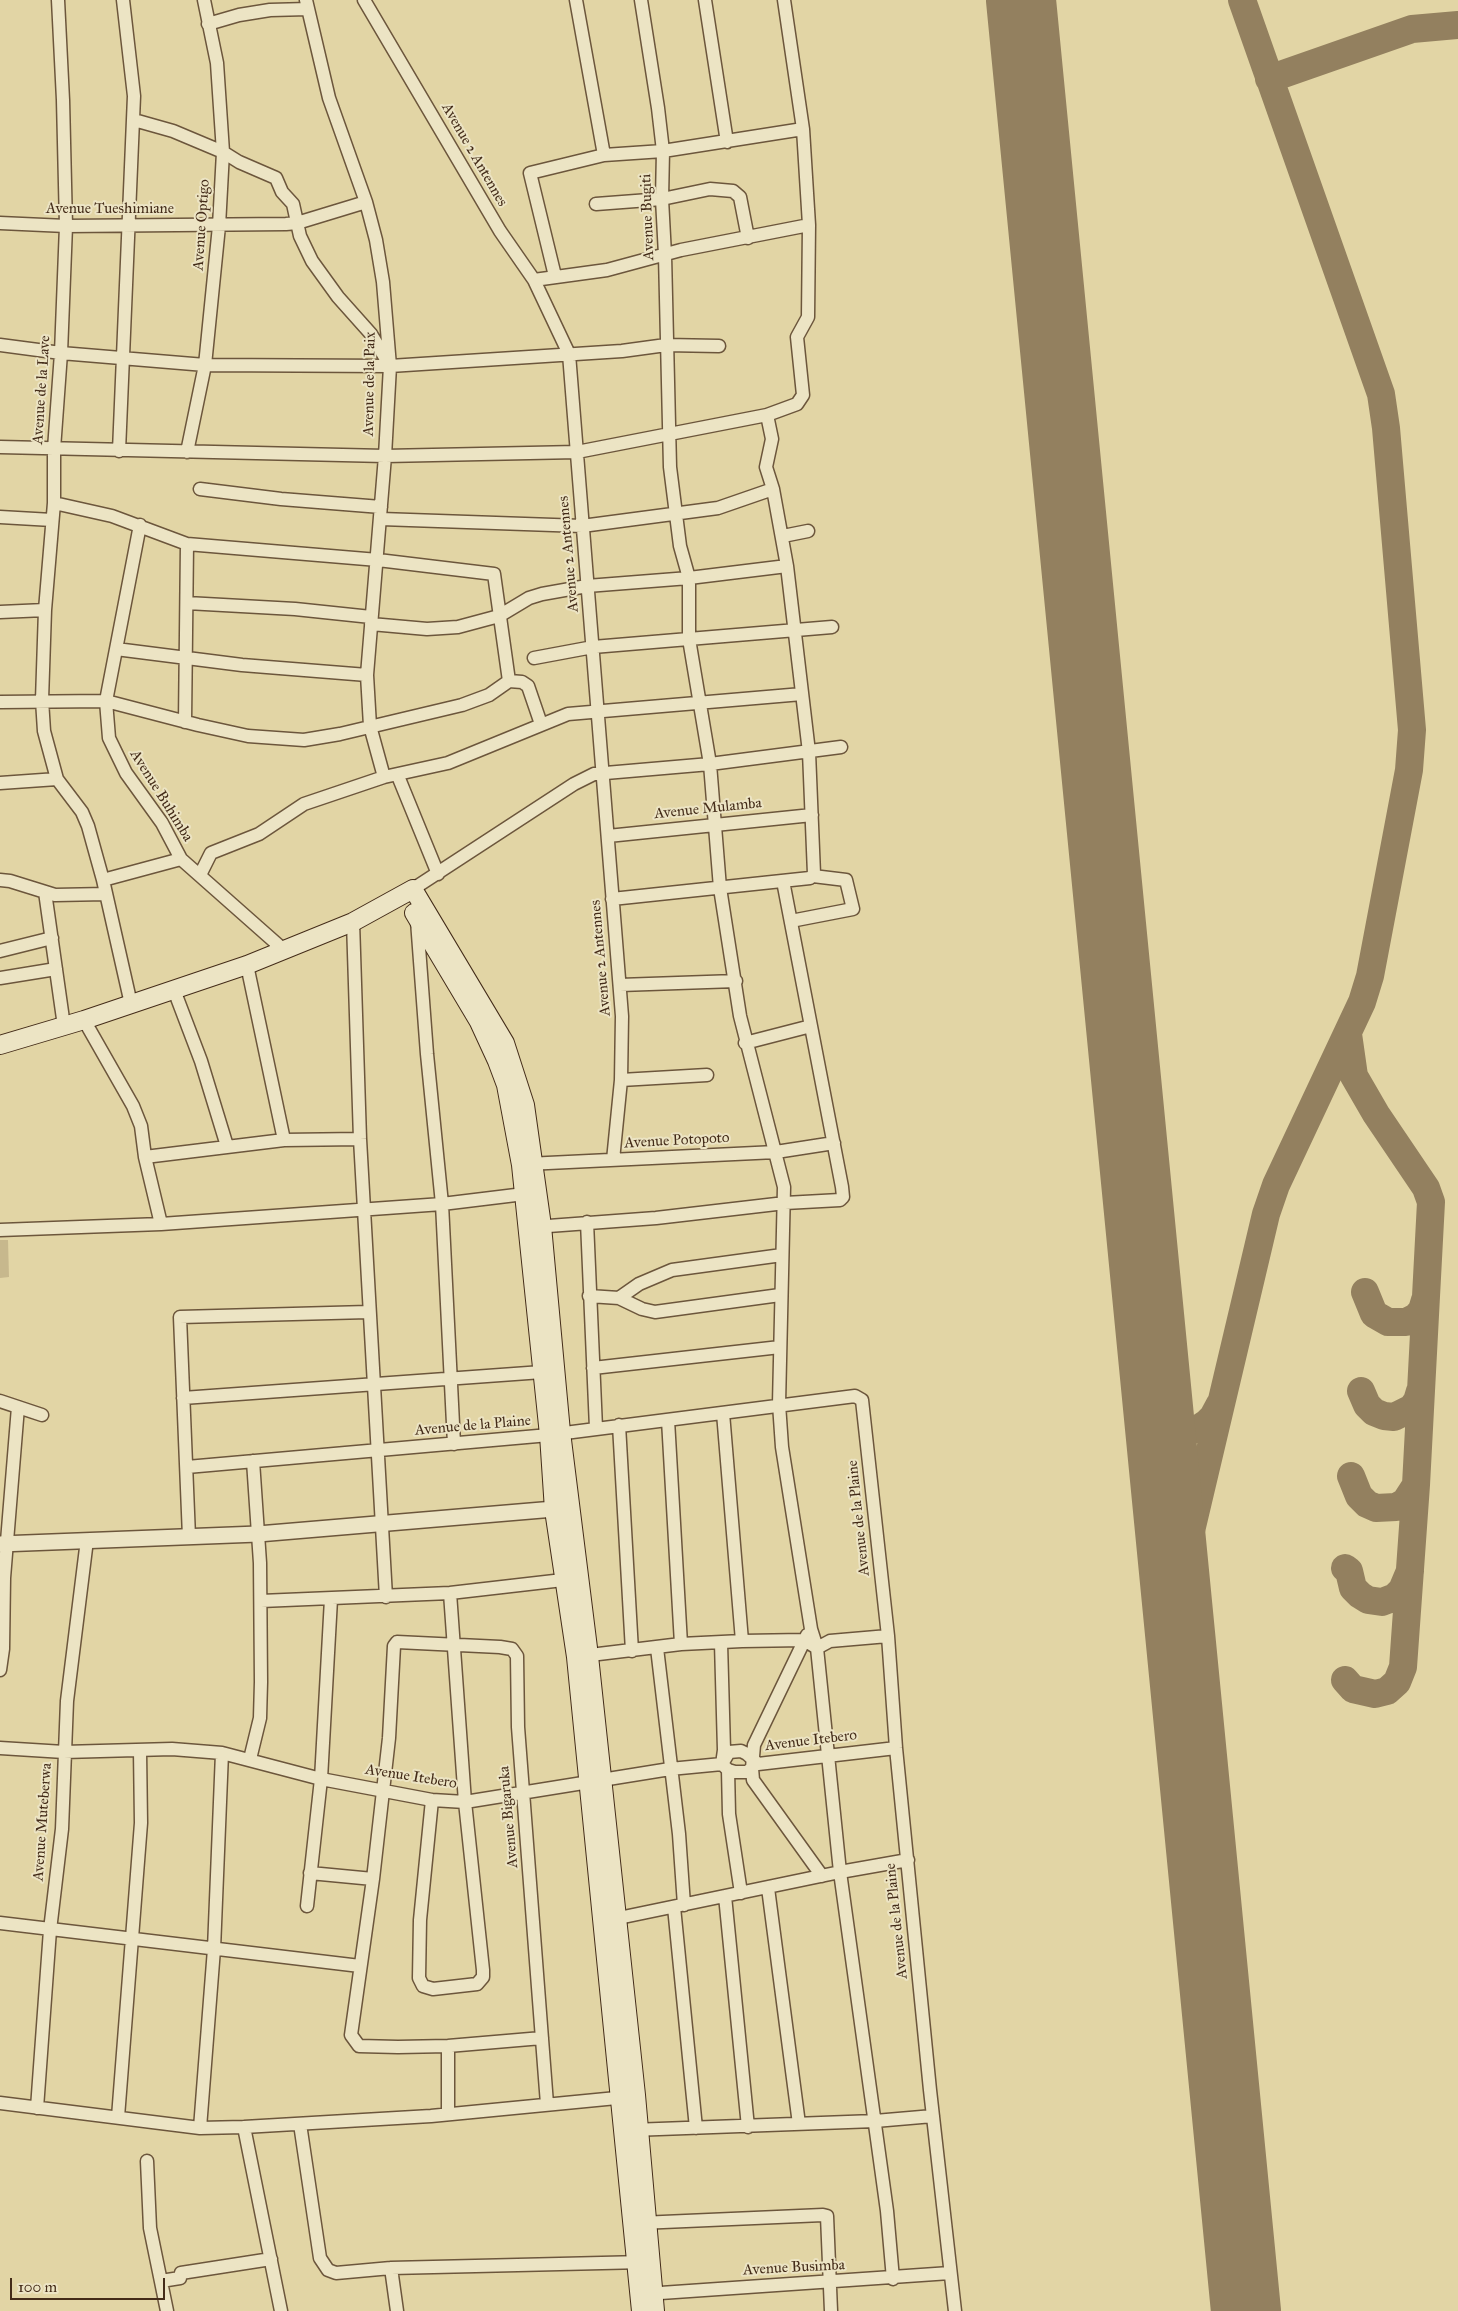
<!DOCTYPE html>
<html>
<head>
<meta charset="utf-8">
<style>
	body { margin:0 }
	#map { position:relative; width:1458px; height:2311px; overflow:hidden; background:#e2d5a5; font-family:"IM FELL Great Primer",serif }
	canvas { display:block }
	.scale { position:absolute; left:10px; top:2278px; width:155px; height:22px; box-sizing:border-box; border:2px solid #442c19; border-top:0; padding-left:6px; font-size:15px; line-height:18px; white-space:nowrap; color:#442c19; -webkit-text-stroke:4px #ece4c4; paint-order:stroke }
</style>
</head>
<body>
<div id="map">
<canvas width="1458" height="2311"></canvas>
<div class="scale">100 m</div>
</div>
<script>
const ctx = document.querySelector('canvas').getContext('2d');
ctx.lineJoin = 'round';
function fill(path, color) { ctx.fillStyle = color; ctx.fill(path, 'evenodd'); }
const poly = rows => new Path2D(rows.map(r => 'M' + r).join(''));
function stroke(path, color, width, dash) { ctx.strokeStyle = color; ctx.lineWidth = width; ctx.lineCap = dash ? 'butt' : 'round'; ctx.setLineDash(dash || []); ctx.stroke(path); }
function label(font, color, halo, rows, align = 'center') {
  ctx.font = font + ' "IM FELL Great Primer",serif'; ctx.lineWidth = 4; ctx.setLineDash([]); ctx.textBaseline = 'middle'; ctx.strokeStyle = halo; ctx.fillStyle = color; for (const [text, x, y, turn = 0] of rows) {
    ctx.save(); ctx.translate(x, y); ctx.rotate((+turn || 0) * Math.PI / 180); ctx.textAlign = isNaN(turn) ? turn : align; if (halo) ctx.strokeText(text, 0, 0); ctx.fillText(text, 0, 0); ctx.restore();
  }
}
fill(poly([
	[0,1240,8,1240,9,1277,0,1278]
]), '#c7b88d');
stroke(poly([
	[1269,79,1412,29,1458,25],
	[1365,1292,1374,1314,1388,1322,1406,1322,1416,1317,1422,1310,1425,1300],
	[1361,1391,1367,1405,1374,1412,1384,1416,1394,1417,1412,1408,1417,1401,1420,1391],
	[1158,1406,1168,1422,1178,1428,1188,1430,1198,1429,1207,1423,1213,1417,1220,1404],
	[1351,1476,1359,1496,1367,1504,1376,1508,1396,1507,1405,1502,1416,1485],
	[1345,1568,1349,1571,1353,1588,1360,1595,1368,1600,1382,1602,1395,1597,1402,1590,1410,1571],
	[1177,1602,1181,1573,1266,1214,1276,1185,1362,1002,1370,976,1409,770,1412,730,1386,428,1381,394,1242,0],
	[1345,1680,1353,1689,1375,1694,1387,1691,1397,1682,1403,1667,1416,1485,1431,1202,1426,1188,1376,1114,1354,1076,1348,1034]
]), '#93805f', 28);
stroke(poly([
	[1021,0,1246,2311]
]), '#93805f', 70);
const minor = poly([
	[58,0,63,100,66,226,61,353,54,449,54,503,45,610,42,700,44,731,57,779,82,812,88,826,103,880,131,1004],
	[306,0,329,98,366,202,376,240,383,282,390,366,385,456,367,675,370,726,384,777],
	[364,0,500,231,534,280,569,354,622,1016,621,1080,613,1160],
	[576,0,604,155],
	[641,0,658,108,663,151,662,199,665,255,670,467,680,546,689,578,689,639,710,764,720,888,740,1016,784,1187,779,1404,782,1447,811,1629,817,1648,840,1872,887,2211,893,2279],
	[705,0,727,142],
	[208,24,239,15,270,10,308,9],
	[134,120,173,131,223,152,239,162,276,178,282,192,293,204,300,236,312,261,338,297,371,334,387,361],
	[596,204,662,199,710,189,733,191,740,197,748,238],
	[0,223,66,226,286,224,297,223,366,202],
	[555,276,530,173,604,155,663,151,803,129,784,0],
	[534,280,607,270,681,250,809,225,803,129],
	[0,345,61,353,205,365,390,366,622,351,666,345,719,346],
	[0,447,385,456,577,452,767,415,797,404,803,395,797,337,808,317,809,225],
	[119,451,134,96,123,0],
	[187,452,205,365,219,226,223,152,217,63,204,0],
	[200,489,281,499,381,507],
	[54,503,112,516,187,544,378,560,494,574,509,681],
	[0,517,52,520],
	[381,519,582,526,718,508,773,489],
	[140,525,106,701,109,738,126,773,162,823,181,859,285,951],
	[783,536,808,531],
	[187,603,295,609,371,617],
	[0,612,45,610],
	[371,624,427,629,458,627,499,616,529,598,542,594,587,586,689,578,787,566],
	[116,649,242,665,367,675],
	[534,658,593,647,832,627],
	[0,702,106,701,198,725,248,736,304,740,340,734,462,705,489,695,509,681,522,682,528,686,541,724],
	[185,722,187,544],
	[398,776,438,874],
	[0,783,57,779],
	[608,836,812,815],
	[200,875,211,853,259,834,304,804,384,777,448,763,568,714,802,694],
	[0,880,10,881,55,895,106,894],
	[103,880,181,859],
	[413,889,574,784,594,774,710,764,841,747],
	[45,892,64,1026],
	[612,899,810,878,814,874,809,752,787,566,773,489,766,467,772,439,767,415],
	[417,921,427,1054,442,1204,454,1444],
	[791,921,853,909,846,880,813,876],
	[353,922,360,1139,386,1597],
	[0,951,52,938],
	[247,965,284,1140],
	[0,978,56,969],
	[620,985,736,981],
	[174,990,201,1061,227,1146],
	[84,1020,133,1106,141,1126,145,1157,161,1224],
	[745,1043,811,1026],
	[621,1080,707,1075],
	[145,1157,284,1140,360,1139],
	[527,1164,776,1152,834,1143],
	[587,1222,596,1428],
	[535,1227,656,1218,785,1203,840,1200,843,1197,842,1187,783,881],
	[0,1230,161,1224,442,1204,524,1194],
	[589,1296,619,1298,642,1309,655,1312,780,1295],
	[619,1298,639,1284,672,1270,782,1255],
	[593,1368,780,1347],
	[183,1398,542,1372],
	[0,1401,42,1415],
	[723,1413,742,1641],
	[668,1420,681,1644],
	[619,1425,632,1651],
	[187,1467,549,1435,855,1396,862,1400,888,1636,896,1748,930,2090,955,2311],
	[189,1537,180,1317,368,1312],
	[261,1601,450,1593,563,1580],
	[807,1635,754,1745,752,1768,753,1780,822,1876],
	[721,1643,724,1750,722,1764,728,1770,729,1814,741,1893],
	[657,1648,679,1834,684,1905],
	[582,1656,681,1644,742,1641,804,1640,817,1648,830,1641,888,1636],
	[0,1670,3,1649,4,1578,18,1407],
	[0,1748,64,1752,172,1749,222,1753,321,1779,432,1800,465,1802,670,1769,722,1764,729,1752,741,1751,747,1754,758,1764,896,1748],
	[250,1759,260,1718,261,1682,260,1563,253,1461],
	[728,1770,735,1772,747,1772,752,1768],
	[432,1800,420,1920,419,1978,423,1986,433,1989,477,1984,483,1977,483,1970,465,1802,450,1593],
	[310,1873,373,1879],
	[768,1888,799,2124],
	[725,1896,748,2127],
	[307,1906,321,1779,331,1599],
	[674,1907,696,2128],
	[609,1920,840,1872,908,1860],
	[0,1923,360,1966],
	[542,2038,448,2046,398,2047,359,2046,351,2035,373,1879,389,1738,394,1646,397,1642,500,1647,512,1649,517,1656,518,1727,547,2104],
	[448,2046,448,2114],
	[0,2103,200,2128,244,2127,431,2116,627,2097],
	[37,2108,50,1930,62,1829,67,1701,87,1540],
	[118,2117,141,1823,140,1751],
	[300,2124,320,2258,328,2270,336,2273,391,2268,644,2262],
	[244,2127,281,2311],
	[200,2128,214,1949,222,1753],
	[632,2130,875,2121,933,2116],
	[147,2161,150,2228,167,2311],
	[640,2223,823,2215,827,2216,831,2311],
	[391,2268,397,2311],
	[161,2281,180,2278,181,2273,271,2259],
	[646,2294,950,2273]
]);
const tertiary = poly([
	[0,1544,258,1534,566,1508]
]);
const secondary = poly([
	[414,913,479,1022,497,1061,506,1085,521,1165,549,1435,554,1510,576,1657,641,2311],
	[0,1045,84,1020,247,965,353,922,413,889,505,1043,525,1105,542,1226,561,1432,589,1656,636,2095,655,2311]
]);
stroke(minor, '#6c563c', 15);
stroke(tertiary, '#6c563c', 18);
stroke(secondary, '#442c19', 20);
stroke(minor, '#ece4c4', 12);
stroke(tertiary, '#ece4c4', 15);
stroke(secondary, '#ece4c4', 18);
label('15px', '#442c19', '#ece4c4', [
	["Avenue 2 Antennes",474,155,60],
	["Avenue Tueshimiane",110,209],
	["Avenue Bugiti",648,217,-92],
	["Avenue Optigo",202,225,-86],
	["Avenue de la Paix",370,384,-89],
	["Avenue de la Lave",42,390,-86],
	["Avenue 2 Antennes",569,554,-95],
	["Avenue Buhimba",161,796,58],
	["Avenue Mulamba",708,809,-6],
	["Avenue 2 Antennes",601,958,-95],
	["Avenue Potopoto",677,1141,-3],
	["Avenue de la Plaine",473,1426,-5],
	["Avenue de la Plaine",859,1518,-96],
	["Avenue Itebero",811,1741,-7],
	["Avenue Itebero",411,1777,9],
	["Avenue Bigaruka",509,1817,-95],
	["Avenue Muteberwa",43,1822,-86],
	["Avenue de la Plaine",897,1921,-96],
	["Avenue Busimba",794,2268,-3]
]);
</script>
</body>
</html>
